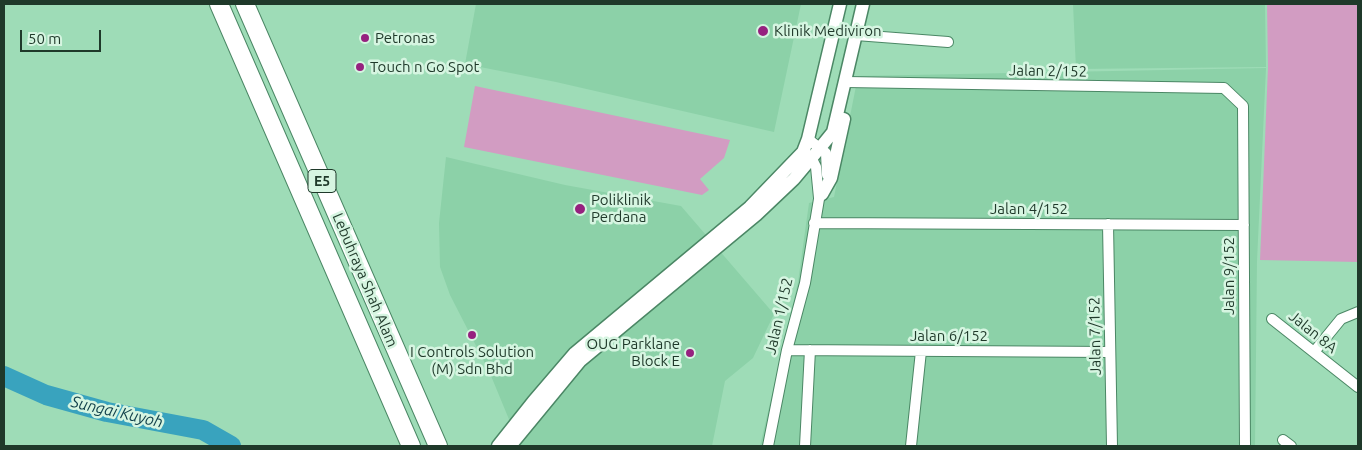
<!DOCTYPE html>
<html>
<head>
<meta charset="utf-8">
<style>
	body { margin:0 }
	#map { position:relative; width:1362px; height:450px; overflow:hidden; background:#9edcb7; font-family:Ubuntu,sans-serif }
	canvas { display:block }
	.frame { position:absolute; inset:0; border:5px solid #1f392a; pointer-events:none }
	.scale { position:absolute; left:20px; top:30px; width:81px; height:22px; box-sizing:border-box; border:2px solid #1f392a; border-top:0; padding-left:6px; font-size:15px; line-height:18px; white-space:nowrap; color:#1f392a; -webkit-text-stroke:4px #d6f5e1; paint-order:stroke }
</style>
</head>
<body>
<div id="map">
<canvas width="1362" height="450"></canvas>
<div class="frame"></div>
<div class="scale">50 m</div>
</div>
<script>
const ctx = document.querySelector('canvas').getContext('2d');
ctx.lineJoin = 'round';
function fill(path, color) { ctx.fillStyle = color; ctx.fill(path, 'evenodd'); }
const poly = rows => new Path2D(rows.map(r => 'M' + r).join(''));
function stroke(path, color, width, dash) { ctx.strokeStyle = color; ctx.lineWidth = width; ctx.lineCap = dash ? 'butt' : 'round'; ctx.setLineDash(dash || []); ctx.stroke(path); }
function label(font, color, halo, rows, align = 'center') {
  ctx.font = font + ' Ubuntu,sans-serif'; ctx.lineWidth = 5; ctx.setLineDash([]); ctx.textBaseline = 'middle'; ctx.strokeStyle = halo; ctx.fillStyle = color; for (const [text, x, y, turn = 0] of rows) {
    ctx.save(); ctx.translate(x, y); ctx.rotate((+turn || 0) * Math.PI / 180); ctx.textAlign = isNaN(turn) ? turn : align; if (halo) ctx.strokeText(text, 0, 0); ctx.fillText(text, 0, 0); ctx.restore();
  }
}
fill(poly([
	[476,4,801,4,774,132,556,82,465,64],
	[1073,4,1265,4,1266,67,1076,69],
	[1266,68,1257,261,1255,446,760,446,798,282,809,203,834,197,858,76],
	[446,157,565,185,681,206,774,314,753,358,725,381,712,446,520,446,489,371,450,295,440,267,439,223]
]), '#8cd1a8');
fill(poly([
	[1267,4,1358,4,1358,262,1260,260,1268,67],
	[475,86,730,140,724,158,700,179,709,190,702,195,464,147]
]), '#d29cc2');
stroke(poly([
	[4,376,46,395,107,412,203,430,231,446]
]), '#39a3be', 20);
const minor = poly([
	[856,35,948,42],
	[846,82,1224,88,1243,106,1245,446],
	[808,139,826,153,827,175],
	[812,159,816,167,819,198],
	[814,223,1244,225],
	[1108,224,1112,446],
	[1272,319,1358,387],
	[787,350,1110,352],
	[1314,352,1341,319,1358,312],
	[1283,440,1291,446],
	[768,446,787,350,805,283,819,199,824,189],
	[805,446,810,350],
	[911,446,921,351]
]);
const tertiary = poly([
	[822,194,831,178,844,119],
	[498,446,533,402,575,353,750,207,803,152,808,139,840,4],
	[510,446,580,361,756,215,794,179,820,148,833,132,863,4]
]);
const motorway = poly([
	[219,4,411,446],
	[245,4,438,446]
]);
stroke(minor, '#4b8765', 12);
stroke(tertiary, '#4b8765', 15);
stroke(motorway, '#4b8765', 20);
stroke(minor, '#fff', 10);
stroke(tertiary, '#fff', 12);
stroke(motorway, '#fff', 18);
for (const [x, y, r, color] of [
	[763,31,6,"#96217f"],
	[365,38,5,"#96217f"],
	[360,67,5,"#96217f"],
	[580,209,6,"#96217f"],
	[472,335,5,"#96217f"],
	[690,353,5,"#96217f"]
]) { const dot = new Path2D(); dot.arc(x, y, r, 0, 2 * Math.PI); ctx.fillStyle = color; ctx.fill(dot); stroke(dot, '#d6f5e1', 2); }
for (const [x, y, w] of [
	[322,181,28]
]) { const box = new Path2D(); box.roundRect(x - w / 2, y - 11.5, w, 23, 4); ctx.fillStyle = '#d6f5e1'; ctx.fill(box); stroke(box, '#1f392a', 1); }
label('bold 14px', '#1f392a', null, [
	["E5",322,181]
]);
label('15px', '#1f392a', '#d6f5e1', [
	["Klinik Mediviron",774,31],
	["Petronas",375,38],
	["Touch n Go Spot",370,67],
	["Poliklinik",591,200],
	["Perdana",591,217],
	["OUG Parklane",680,344,"right"],
	["Block E",680,361,"right"],
	["I Controls Solution",472,352,"center"],
	["(M) Sdn Bhd",472,369,"center"]
], 'left');
label('15px', '#1f392a', '#d6f5e1', [
	["Jalan 2/152",1048,71,1],
	["Jalan 4/152",1029,209],
	["Jalan 9/152",1229,276,-90],
	["Lebuhraya Shah Alam",365,280,67],
	["Jalan 1/152",779,316,-77],
	["Jalan 8A",1313,332,39],
	["Jalan 6/152",949,336],
	["Jalan 7/152",1095,336,-91]
]);
label('italic 16px', '#103f4a', '#d6f5e1', [
	["Sungai Kuyoh",117,412,13]
]);
</script>
</body>
</html>
